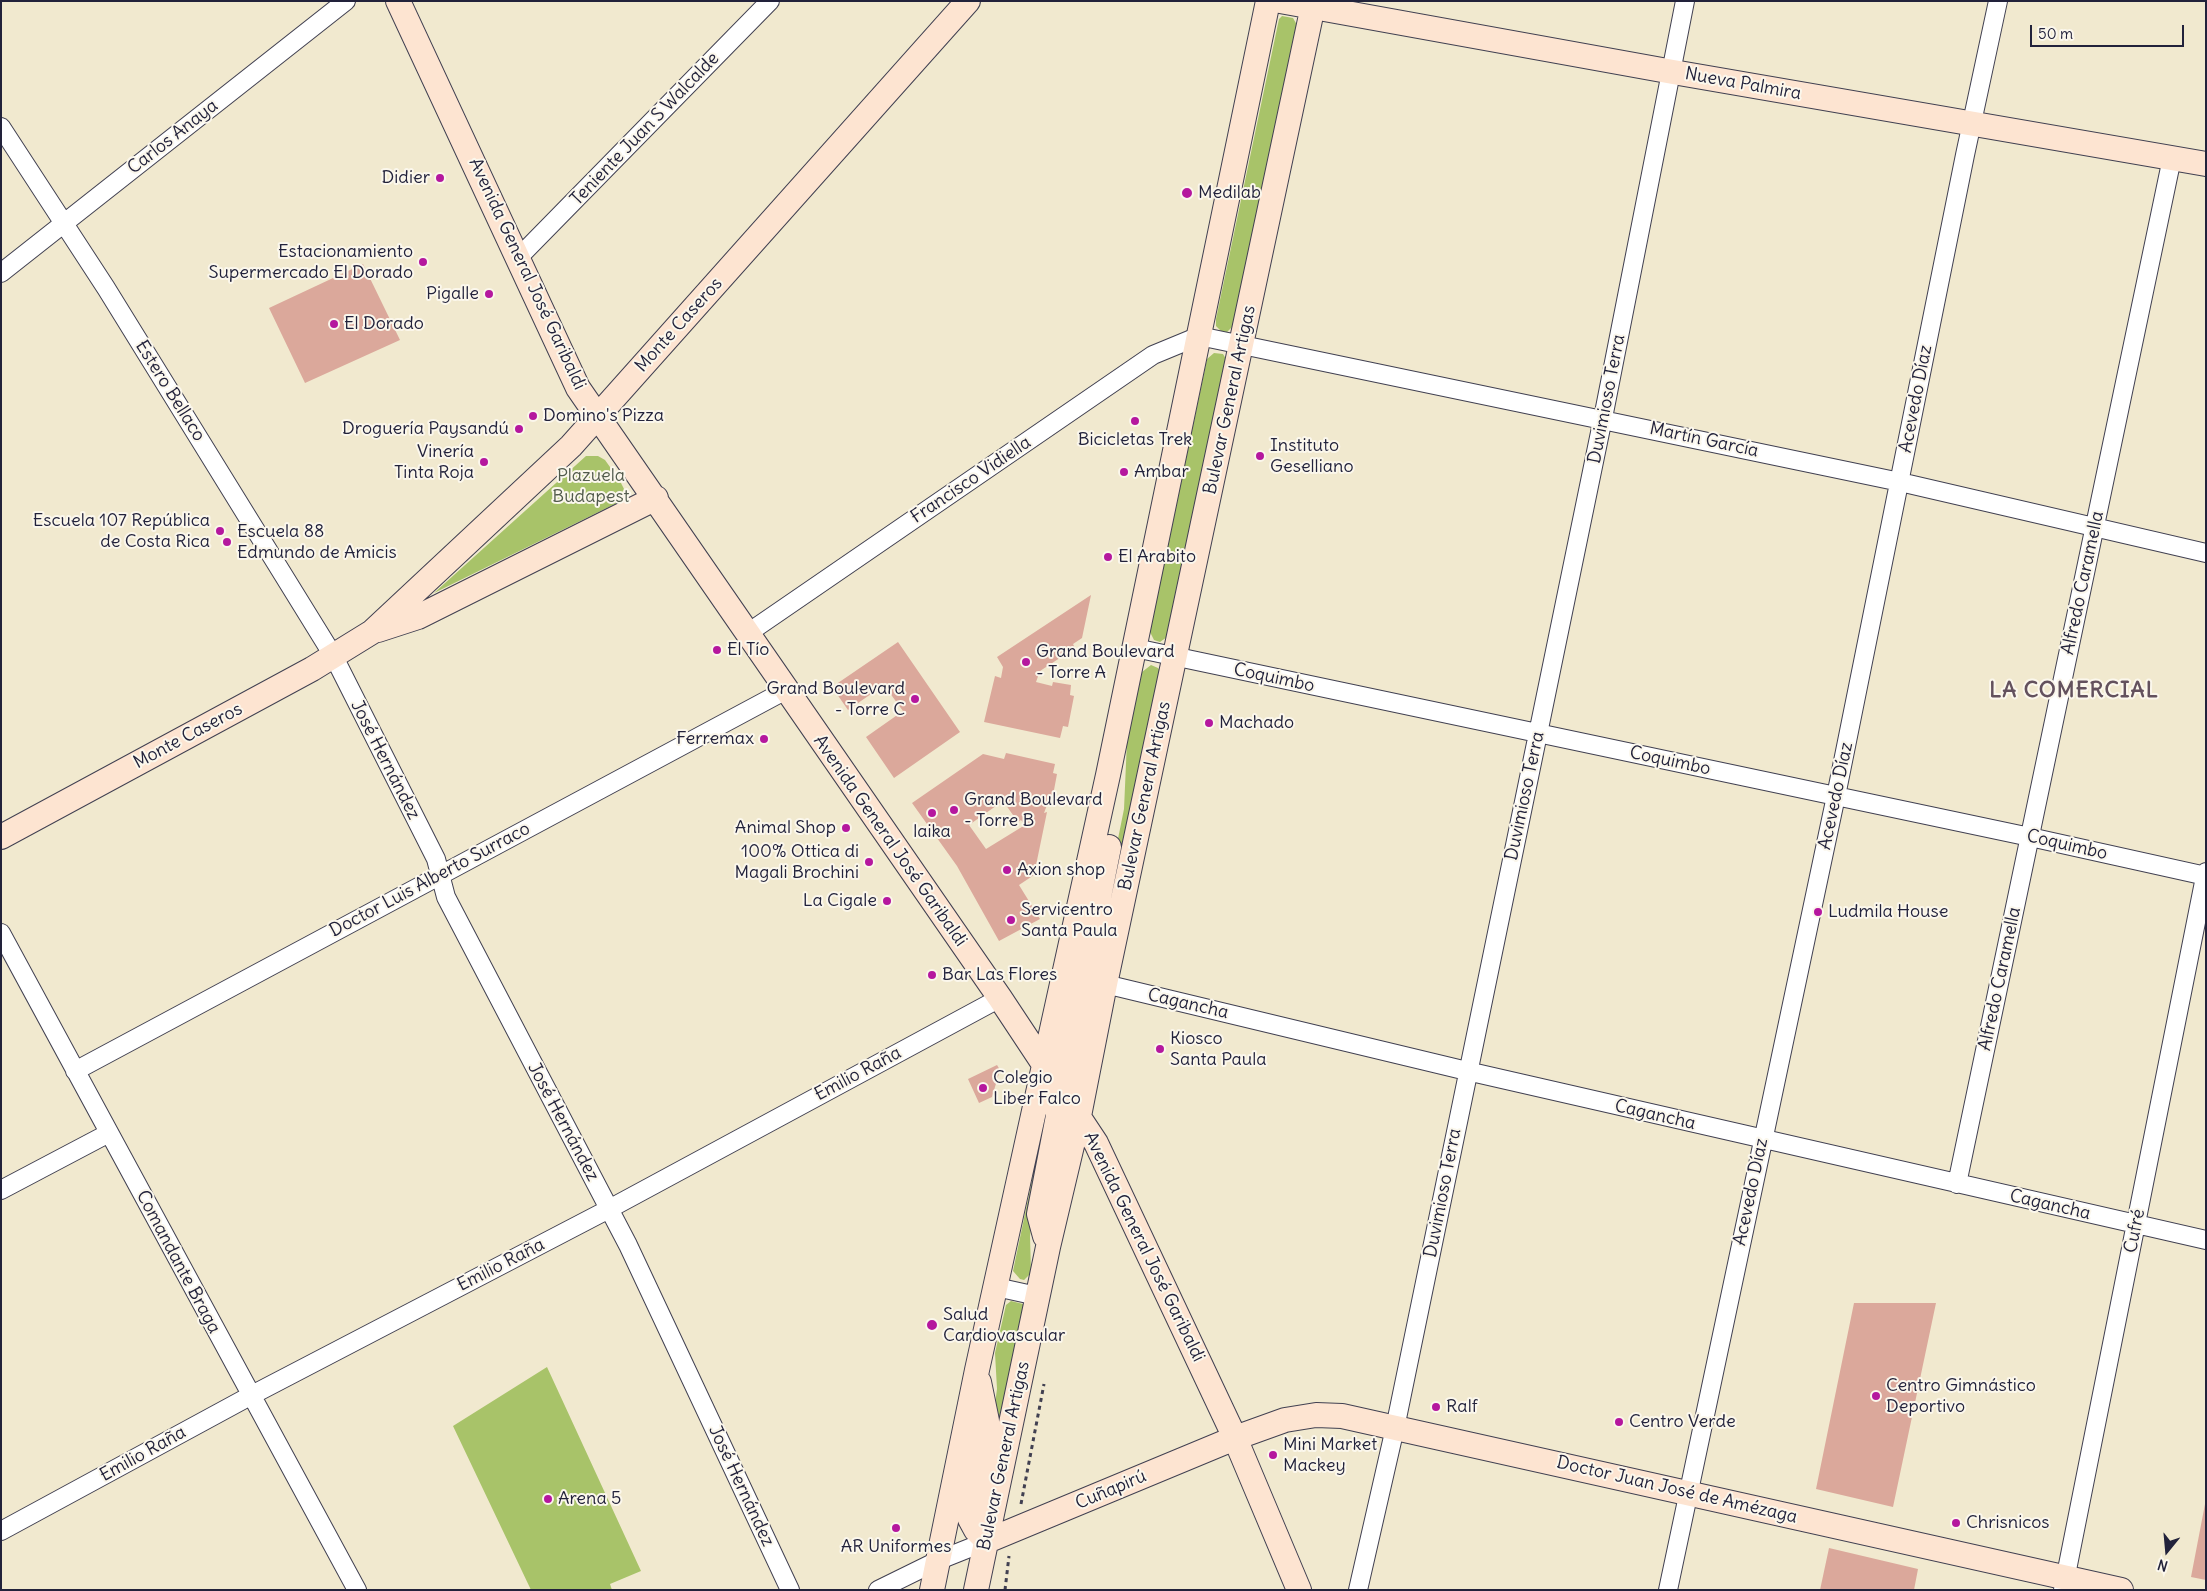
<!DOCTYPE html>
<html>
<head>
<meta charset="utf-8">
<style>
	body { margin:0 }
	#map { position:relative; width:2207px; height:1591px; overflow:hidden; background:#f1e9cf; font-family:Delius,sans-serif }
	canvas { display:block }
	.frame { position:absolute; inset:0; border:2px solid #22223b; pointer-events:none }
	.north { position:absolute; left:2142px; top:1526px; width:50px; height:50px; -webkit-text-stroke:4px #fbf7ec; paint-order:stroke; rotate:197deg; font-size:14px; font-weight:700; line-height:20px; text-align:center; color:#22223b }
	.north::after { content:''; display:block; margin:auto; width:18px; height:22px; background:#22223b; clip-path:polygon(50% 0,100% 100%,50% 72%,0 100%) }
	.scale { position:absolute; left:2030px; top:25px; width:154px; height:22px; box-sizing:border-box; border:2px solid #22223b; border-top:0; padding-left:6px; font-size:15px; line-height:18px; white-space:nowrap; color:#22223b; -webkit-text-stroke:4px #fbf7ec; paint-order:stroke }
</style>
</head>
<body>
<div id="map">
<canvas width="2207" height="1591"></canvas>
<div class="frame"></div>
<div class="north">N</div>
<div class="scale">50 m</div>
</div>
<script>
const ctx = document.querySelector('canvas').getContext('2d');
ctx.lineJoin = 'round';
function fill(path, color) { ctx.fillStyle = color; ctx.fill(path, 'evenodd'); }
const poly = rows => new Path2D(rows.map(r => 'M' + r).join(''));
function stroke(path, color, width, dash) { ctx.strokeStyle = color; ctx.lineWidth = width; ctx.lineCap = dash ? 'butt' : 'round'; ctx.setLineDash(dash || []); ctx.stroke(path); }
function label(font, color, halo, rows, align = 'center') {
  ctx.font = font + ' Delius,sans-serif'; ctx.lineWidth = 4; ctx.setLineDash([]); ctx.textBaseline = 'middle'; ctx.strokeStyle = halo; ctx.fillStyle = color; for (const [text, x, y, turn = 0] of rows) {
    ctx.save(); ctx.translate(x, y); ctx.rotate((+turn || 0) * Math.PI / 180); ctx.textAlign = isNaN(turn) ? turn : align; if (halo) ctx.strokeText(text, 0, 0); ctx.fillText(text, 0, 0); ctx.restore();
  }
}
fill(poly([
	[1282,16,1293,18,1297,25,1233,326,1227,332,1221,331,1216,326,1216,319,1279,19],
	[1214,353,1223,354,1226,359,1167,637,1160,642,1154,640,1150,632,1207,359],
	[586,456,598,456,605,460,620,481,624,489,619,502,434,593],
	[1151,665,1158,668,1161,672,1120,863,1073,1063,1124,809,1127,741,1142,672],
	[1046,1114,1030,1236,1031,1273,1024,1280,1020,1279,1013,1271],
	[1011,1301,1023,1304,1024,1308,982,1500,997,1389,995,1353,1006,1305],
	[547,1367,641,1571,610,1584,612,1590,531,1590,453,1426]
]), '#a8c369');
fill(poly([
	[363,264,400,340,305,383,269,308],
	[1091,595,1082,638,1073,644,1075,648,1040,671,1036,682,1052,686,1053,682,1071,685,1070,695,1074,696,1068,727,1063,726,1060,738,984,722,995,676,1001,678,1003,667,997,657],
	[898,642,960,732,894,778,866,737,903,711,884,685,848,710,832,687],
	[1006,753,1055,764,1053,773,1057,774,1051,806,1047,805,1044,813,1047,812,1034,875,1019,885,1040,919,999,941,957,866,912,803,983,754,1004,759],
	[1003,801,1018,822,1021,820,1025,825,986,849,969,825],
	[997,1065,1000,1070,992,1097,979,1103,968,1079],
	[1854,1303,1936,1303,1893,1507,1816,1489],
	[2205,1504,2206,1504,2206,1580,2191,1577],
	[1829,1548,1918,1569,1914,1590,1820,1590]
]), '#dba89b');
const street = poly([
	[1,127,106,288,334,657,436,859,446,897,628,1245,790,1590],
	[519,257,770,1],
	[1,273,346,1],
	[748,633,1153,355,1199,336,1900,482,2206,553],
	[1135,648,2030,837,2206,876],
	[1,933,357,1590],
	[1105,984,1467,1071,2206,1240],
	[75,1071,786,690],
	[1957,1184,2172,158],
	[1,1190,109,1133],
	[996,1287,1037,1296],
	[1,1531,250,1396,609,1209,1000,998],
	[878,1590,937,1561,987,1541],
	[1358,1590,1395,1428,1603,418,1685,1],
	[1668,1590,1836,796,1965,155,1998,1],
	[2063,1590,2206,872]
]);
const secondary = poly([
	[398,1,578,388,1000,998,1096,1143,1235,1438,1299,1590],
	[1280,1,1673,72,2206,164],
	[378,630,418,617,656,498],
	[1,837,312,669,372,632,571,446,968,1],
	[1073,1098,1068,1083,1066,1062,1109,847],
	[1045,1236,1039,1214,1058,1116,1056,1095,1052,1083],
	[979,1382,987,1421,970,1503,970,1519,976,1530,987,1541],
	[987,1541,1235,1438,1285,1420,1316,1415,1342,1416,2121,1590],
	[932,1590,977,1370,1108,775,1268,1],
	[976,1590,1048,1247,1079,1116,1105,984,1314,1]
]);
stroke(street, '#414051', 20);
stroke(secondary, '#414051', 26);
stroke(poly([
	[1021,1504,1044,1384],
	[1005,1590,1009,1556]
]), '#414051', 3, [4, 4]);
stroke(street, '#fff', 18);
stroke(secondary, '#fde4d1', 24);
for (const [x, y, r, color] of [
	[440,178,5,"#b5179e"],
	[1187,193,6,"#b5179e"],
	[423,262,5,"#b5179e"],
	[489,294,5,"#b5179e"],
	[334,324,5,"#b5179e"],
	[533,416,5,"#b5179e"],
	[1135,421,5,"#b5179e"],
	[519,429,5,"#b5179e"],
	[1260,456,5,"#b5179e"],
	[484,462,5,"#b5179e"],
	[1124,472,5,"#b5179e"],
	[220,531,5,"#b5179e"],
	[227,542,5,"#b5179e"],
	[1108,557,5,"#b5179e"],
	[717,650,5,"#b5179e"],
	[1026,662,5,"#b5179e"],
	[915,699,5,"#b5179e"],
	[1209,723,5,"#b5179e"],
	[764,739,5,"#b5179e"],
	[954,810,5,"#b5179e"],
	[932,813,5,"#b5179e"],
	[846,828,5,"#b5179e"],
	[869,862,5,"#b5179e"],
	[1007,870,5,"#b5179e"],
	[887,901,5,"#b5179e"],
	[1818,912,5,"#b5179e"],
	[1011,920,5,"#b5179e"],
	[932,975,5,"#b5179e"],
	[1160,1049,5,"#b5179e"],
	[983,1088,5,"#b5179e"],
	[932,1325,6,"#b5179e"],
	[1876,1396,5,"#b5179e"],
	[1436,1407,5,"#b5179e"],
	[1619,1422,5,"#b5179e"],
	[1273,1455,5,"#b5179e"],
	[548,1499,5,"#b5179e"],
	[1956,1523,5,"#b5179e"],
	[896,1528,5,"#b5179e"]
]) { const dot = new Path2D(); dot.arc(x, y, r, 0, 2 * Math.PI); ctx.fillStyle = color; ctx.fill(dot); stroke(dot, '#fbf7ec', 2); }
label('18px', '#22223b', '#fbf7ec', [
	["Nueva Palmira",1743,84,10],
	["Teniente Juan S Walcalde",645,129,-46],
	["Carlos Anaya",173,137,-38],
	["Avenida General José Garibaldi",527,274,65],
	["Monte Caseros",679,325,-48],
	["Estero Bellaco",170,391,58],
	["Duvimioso Terra",1607,399,-79],
	["Acevedo Díaz",1916,399,-79],
	["Bulevar General Artigas",1230,400,-78],
	["Martín García",1704,440,12],
	["Francisco Vidiella",971,480,-34],
	["Alfredo Caramella",2083,583,-78],
	["Coquimbo",1274,678,12],
	["Monte Caseros",188,736,-28],
	["José Hernández",385,760,63],
	["Coquimbo",1670,761,12],
	["Bulevar General Artigas",1145,796,-78],
	["Duvimioso Terra",1525,796,-78],
	["Acevedo Díaz",1836,796,-78],
	["Avenida General José Garibaldi",890,841,55],
	["Coquimbo",2067,845,13],
	["Doctor Luis Alberto Surraco",430,880,-28],
	["Alfredo Caramella",2000,979,-78],
	["Cagancha",1188,1004,13],
	["Emilio Raña",858,1074,-28],
	["Cagancha",1655,1115,13],
	["José Hernández",563,1122,62],
	["Acevedo Díaz",1751,1192,-78],
	["Duvimioso Terra",1443,1193,-79],
	["Cagancha",2050,1205,13],
	["Cufré",2135,1231,-79],
	["Avenida General José Garibaldi",1144,1247,64],
	["Comandante Braga",178,1262,62],
	["Emilio Raña",501,1265,-27],
	["Emilio Raña",143,1454,-29],
	["Bulevar General Artigas",1004,1456,-78],
	["José Hernández",741,1486,65],
	["Cuñapirú",1111,1490,-23],
	["Doctor Juan José de Amézaga",1677,1490,13]
]);
label('18px', '#22223b', '#fbf7ec', [
	["Didier",430,178,"right"],
	["Medilab",1198,193],
	["Estacionamiento",413,252,"right"],
	["Supermercado El Dorado",413,273,"right"],
	["Pigalle",479,294,"right"],
	["El Dorado",344,324],
	["Domino's Pizza",543,416],
	["Droguería Paysandú",509,429,"right"],
	["Bicicletas Trek",1135,440,"center"],
	["Instituto",1270,446],
	["Geselliano",1270,467],
	["Vinería",474,452,"right"],
	["Tinta Roja",474,473,"right"],
	["Ambar",1134,472],
	["Escuela 107 República",210,521,"right"],
	["de Costa Rica",210,542,"right"],
	["Escuela 88",237,532],
	["Edmundo de Amicis",237,553],
	["El Arabito",1118,557],
	["El Tío",727,650],
	["Grand Boulevard",1036,652],
	["- Torre A",1036,673],
	["Grand Boulevard",905,689,"right"],
	["- Torre C",905,710,"right"],
	["Machado",1219,723],
	["Ferremax",754,739,"right"],
	["Grand Boulevard",964,800],
	["- Torre B",964,821],
	["Animal Shop",836,828,"right"],
	["laika",932,832,"center"],
	["100% Ottica di",859,852,"right"],
	["Magali Brochini",859,873,"right"],
	["Axion shop",1017,870],
	["La Cigale",877,901,"right"],
	["Servicentro",1021,910],
	["Santa Paula",1021,931],
	["Ludmila House",1828,912],
	["Bar Las Flores",942,975],
	["Kiosco",1170,1039],
	["Santa Paula",1170,1060],
	["Colegio",993,1078],
	["Liber Falco",993,1099],
	["Salud",943,1315],
	["Cardiovascular",943,1336],
	["Centro Gimnástico",1886,1386],
	["Deportivo",1886,1407],
	["Ralf",1446,1407],
	["Centro Verde",1629,1422],
	["Mini Market",1283,1445],
	["Mackey",1283,1466],
	["Arena 5",558,1499],
	["Chrisnicos",1966,1523],
	["AR Uniformes",896,1547,"center"]
], 'left');
label('18px', '#515a4b', '#fbf7ec', [
	["Plazuela",591,476],
	["Budapest",591,497]
]);
ctx.letterSpacing = '1px';
label('bold 22px', '#63515d', '#fbf7ec', [
	["LA COMERCIAL",2074,691]
]);
ctx.letterSpacing = '0px';
</script>
</body>
</html>
